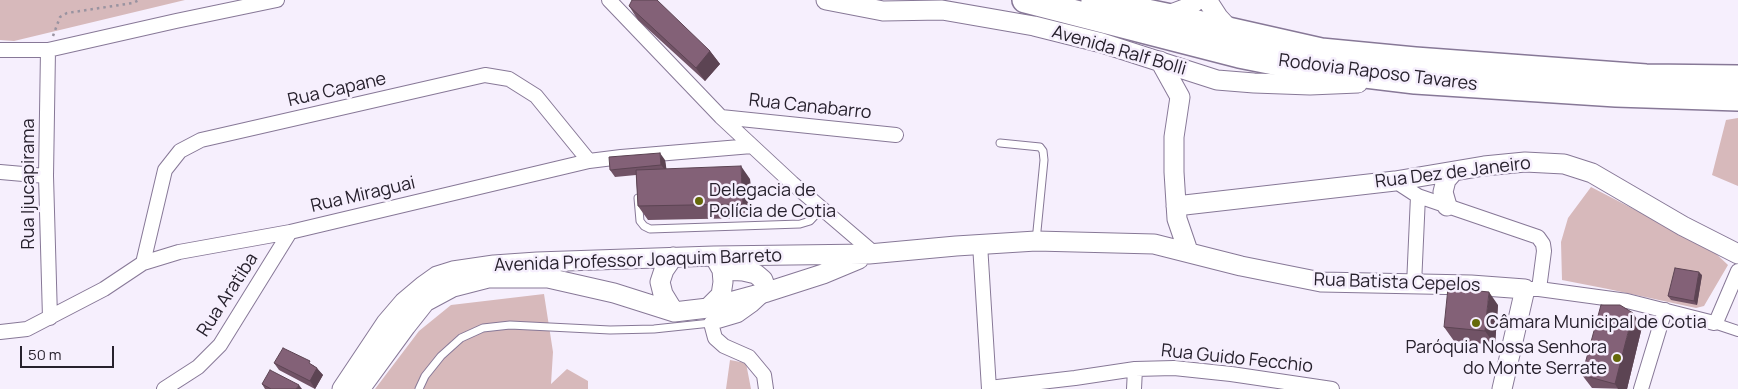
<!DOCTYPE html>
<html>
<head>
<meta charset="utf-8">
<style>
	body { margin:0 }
	#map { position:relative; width:1738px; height:389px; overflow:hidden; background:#f6effd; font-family:Manrope,sans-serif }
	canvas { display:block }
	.scale { position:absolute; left:20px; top:346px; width:94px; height:22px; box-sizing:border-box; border:2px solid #27212d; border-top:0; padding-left:6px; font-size:15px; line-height:18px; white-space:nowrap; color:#27212d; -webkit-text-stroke:4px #f6effd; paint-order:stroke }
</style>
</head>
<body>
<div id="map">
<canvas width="1738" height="389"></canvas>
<div class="scale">50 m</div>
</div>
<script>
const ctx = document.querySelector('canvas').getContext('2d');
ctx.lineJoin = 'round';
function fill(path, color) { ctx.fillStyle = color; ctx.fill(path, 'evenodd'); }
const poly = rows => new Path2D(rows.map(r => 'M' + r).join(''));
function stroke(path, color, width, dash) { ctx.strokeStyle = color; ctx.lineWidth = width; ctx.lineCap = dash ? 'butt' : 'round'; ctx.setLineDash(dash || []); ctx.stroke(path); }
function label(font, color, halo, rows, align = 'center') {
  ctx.font = font + ' Manrope,sans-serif'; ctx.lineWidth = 5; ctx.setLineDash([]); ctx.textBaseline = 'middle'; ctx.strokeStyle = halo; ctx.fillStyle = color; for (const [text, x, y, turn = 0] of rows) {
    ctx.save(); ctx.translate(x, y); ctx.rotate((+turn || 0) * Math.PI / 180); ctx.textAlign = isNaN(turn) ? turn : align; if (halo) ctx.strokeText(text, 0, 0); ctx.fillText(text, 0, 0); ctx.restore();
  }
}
fill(poly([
	[0,0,185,0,14,41,0,40],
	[1738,118,1738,186,1712,175,1726,120],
	[1591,187,1711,249,1728,265,1704,306,1696,308,1608,289,1562,280,1561,242,1568,218],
	[544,294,553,352,551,384,567,369,588,381,588,389,375,389,419,331,451,305],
	[730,360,746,363,751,389,726,389]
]), '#d7b9bb');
const service = poly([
	[1000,143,1040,147,1043,151,1044,160,1036,241],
	[638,198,640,221,644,226,650,229,800,224,810,221,822,208],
	[419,389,425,376,441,356,461,338,483,328,510,325,610,330,654,329,711,323]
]);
const pedestrian = poly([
	[1714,323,1738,331]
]);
const minor = poly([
	[609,0,721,117,792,183,875,254],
	[0,50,48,50,176,21,277,0],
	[48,50,46,176,50,318],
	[721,117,896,135],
	[0,172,46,176],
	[1395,181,1418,196,1538,237,1543,244,1544,251,1539,289],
	[980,244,989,389],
	[143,263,165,170,180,151,201,140,485,75,509,79,536,96,589,161],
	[1414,285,1418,196],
	[1525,289,1539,289,1627,301,1714,323,1717,320,1738,271],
	[764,294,752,305,738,315,711,323,715,338,724,346,749,357,764,375,766,389],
	[0,332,27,329,104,289,143,263,179,252,290,232,589,161,621,157,752,146],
	[989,388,1075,378,1135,369,1174,368,1231,374,1332,389],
	[164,389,198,367,220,345,290,232],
	[1134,389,1135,369],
	[1641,389,1665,310]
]);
const secondary = poly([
	[826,0,883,11,942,10,1034,26,1102,43,1217,80,1254,83,1310,85,1358,83],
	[1209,0,1209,3,1218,17,1230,30],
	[1166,16,1187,8,1197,0],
	[1160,61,1180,97,1174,137,1174,172,1177,219,1188,251],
	[1176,206,1395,181,1484,166,1525,162,1564,164,1592,173,1683,226,1738,254],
	[1447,206,1443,192,1446,180,1453,172],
	[673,257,664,270,660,282,663,294,674,312],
	[722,270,743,271,756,274,763,280,767,292],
	[708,308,721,295,723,282,722,270,714,256],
	[342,389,386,323,404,302,423,286,437,276,453,271,494,265,537,262,714,256,869,254,956,246,1036,241,1154,244,1241,266,1321,282,1471,285,1525,289,1502,389],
	[360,389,406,326,425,302,453,287,488,278,548,278,614,293,674,312,708,308,767,292,823,274,859,259]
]);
const motorway = poly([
	[1025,0,1239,55,1299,67,1415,81,1616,94,1738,98],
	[1094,1,1166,16,1321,51,1415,60,1646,77,1738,78]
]);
stroke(service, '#877897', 9);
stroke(pedestrian, '#877897', 12);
stroke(minor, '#877897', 16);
stroke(secondary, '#877897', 21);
stroke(motorway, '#877897', 28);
stroke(poly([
	[53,36,60,17,67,13,133,3,139,0]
]), '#9993a0', 2.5, [2.5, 4]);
stroke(service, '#fff', 7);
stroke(pedestrian, '#fff', 10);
stroke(minor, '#fff', 14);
stroke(secondary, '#fff', 19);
stroke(motorway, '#fff', 25);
fill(poly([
	[629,6,710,51,720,64,705,81,638,20],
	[665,160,666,169,750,179,753,218,648,220,638,206,636,175,615,177,610,170],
	[1702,275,1697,305,1671,300,1668,296],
	[1498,305,1495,345,1454,341,1444,327],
	[1642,327,1627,389,1592,388,1582,375],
	[274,363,313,365,323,375,315,389,279,370],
	[262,384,302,389,265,389]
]), '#715366');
fill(poly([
	[710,51,720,64,705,81,696,68],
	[660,153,665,160,667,172,661,165],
	[741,166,750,179,753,218,743,204],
	[1699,272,1702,275,1697,305,1694,301],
	[1489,292,1498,305,1495,345,1485,331],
	[1633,313,1642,327,1627,389,1618,389,1615,384],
	[317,368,323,375,315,389,310,381],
	[299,385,302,389,296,389]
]), '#5c4453');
const building = poly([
	[632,0,657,0,710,51,696,68,629,6,632,0],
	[660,153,661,165,610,170,609,157,660,153],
	[741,166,743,204,638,206,636,170,741,166],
	[1675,268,1699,272,1694,301,1668,296,1675,268],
	[1448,288,1489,292,1485,331,1444,327,1448,288],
	[1601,305,1620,305,1633,313,1615,384,1582,375,1601,305],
	[283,348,310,361,309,363,317,368,310,381,274,363,283,348],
	[270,370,299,385,296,389,271,389,262,384,270,370]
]);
fill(building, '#836177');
stroke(building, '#5c4453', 1);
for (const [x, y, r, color] of [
	[699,201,5,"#65690a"],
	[1476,323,5,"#65690a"],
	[1617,358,5,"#65690a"]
]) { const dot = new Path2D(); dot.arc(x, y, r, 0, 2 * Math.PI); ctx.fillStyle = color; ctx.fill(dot); stroke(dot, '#f6effd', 2); }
label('18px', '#27212d', '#f6effd', [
	["Avenida Ralf Bolli",1119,51,16],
	["Rodovia Raposo Tavares",1378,73,7],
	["Rua Capane",337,90,-13],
	["Rua Canabarro",810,107,6],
	["Rua Dez de Janeiro",1453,173,-7],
	["Rua Ijucapirama",29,184,-90],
	["Rua Miraguai",363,195,-13],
	["Avenida Professor Joaquim Barreto",638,261,-2],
	["Rua Batista Cepelos",1397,283,2],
	["Rua Aratiba",228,295,-57],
	["Rua Guido Fecchio",1237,359,6]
]);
label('18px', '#27212d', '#f6effd', [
	["Delegacia de",709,191],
	["Polícia de Cotia",709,212],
	["Câmara Municipal de Cotia",1486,323],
	["Paróquia Nossa Senhora",1607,348,"right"],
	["do Monte Serrate",1607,369,"right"]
], 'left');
</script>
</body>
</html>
